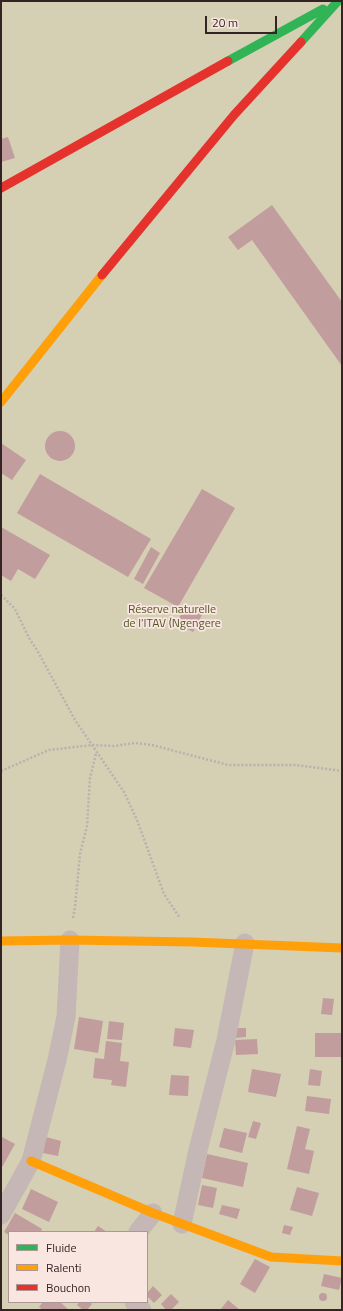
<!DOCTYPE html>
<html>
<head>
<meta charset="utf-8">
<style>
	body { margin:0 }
	#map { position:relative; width:343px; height:1311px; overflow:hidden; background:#ecdedc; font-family:"Titillium Web",sans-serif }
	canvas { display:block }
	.frame { position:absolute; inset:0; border:2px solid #342424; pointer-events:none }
	.legend { position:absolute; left:8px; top:1231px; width:140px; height:72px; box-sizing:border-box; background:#fae6e1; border:1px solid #ab9895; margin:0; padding:5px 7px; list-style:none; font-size:12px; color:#342424 }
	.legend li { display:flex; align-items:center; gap:8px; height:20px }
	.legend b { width:20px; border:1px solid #ab9895 }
	.scale { position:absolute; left:205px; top:16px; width:72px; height:18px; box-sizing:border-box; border:2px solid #342424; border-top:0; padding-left:5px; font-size:12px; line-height:14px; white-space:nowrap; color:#342424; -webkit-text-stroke:3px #fae6e1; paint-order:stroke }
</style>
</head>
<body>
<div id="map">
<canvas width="343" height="1311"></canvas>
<div class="frame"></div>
<ul class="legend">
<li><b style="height:5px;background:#30b455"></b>Fluide</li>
<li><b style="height:5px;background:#ff9f0a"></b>Ralenti</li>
<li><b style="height:5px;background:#e5322d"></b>Bouchon</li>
</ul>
<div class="scale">20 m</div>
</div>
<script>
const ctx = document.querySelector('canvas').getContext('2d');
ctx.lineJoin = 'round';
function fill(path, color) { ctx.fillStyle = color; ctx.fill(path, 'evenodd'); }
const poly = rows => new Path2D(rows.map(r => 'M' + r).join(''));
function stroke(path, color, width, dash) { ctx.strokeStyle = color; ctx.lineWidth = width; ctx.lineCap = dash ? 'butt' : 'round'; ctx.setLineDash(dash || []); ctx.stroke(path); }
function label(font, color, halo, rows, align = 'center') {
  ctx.font = font + ' "Titillium Web",sans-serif'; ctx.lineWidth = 3.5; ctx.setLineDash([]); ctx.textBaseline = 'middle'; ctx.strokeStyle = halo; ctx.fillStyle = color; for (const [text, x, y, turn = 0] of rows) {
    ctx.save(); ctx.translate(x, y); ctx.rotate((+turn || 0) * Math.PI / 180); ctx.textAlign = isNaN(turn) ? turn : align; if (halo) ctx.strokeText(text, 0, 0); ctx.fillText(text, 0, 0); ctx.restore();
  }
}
fill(poly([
	[1,1,342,1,342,1310,1,1310],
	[9,1232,147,1232,147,1302,9,1302]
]), '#d5cfb4');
fill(poly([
	[8,137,15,158,1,162,1,139],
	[272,205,342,302,342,366,252,240,238,250,228,237],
	'45 446a15 15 0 1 1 30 0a15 15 0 1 1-30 0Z',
	[1,443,26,460,12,480,1,473],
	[40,474,151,539,128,577,17,513],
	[202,489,235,508,178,607,144,588],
	[1,527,50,555,35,579,18,569,11,581,1,575],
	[151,547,160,553,143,584,134,579],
	[186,606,202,615,193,632,176,623],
	[323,998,334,999,332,1015,321,1014],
	[79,1017,103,1021,98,1053,74,1049],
	[109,1021,124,1023,122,1040,107,1039],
	[175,1028,194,1030,191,1048,173,1046],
	[235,1028,246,1028,246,1037,235,1038],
	[315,1033,342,1033,342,1057,315,1057],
	[257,1039,258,1054,236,1055,235,1040],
	[106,1041,122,1043,120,1061,129,1062,126,1087,111,1085,112,1080,93,1078,95,1058,104,1059],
	[252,1069,281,1074,276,1097,248,1092],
	[310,1069,322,1071,320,1086,308,1085],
	[171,1075,189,1076,188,1096,169,1095],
	[307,1096,331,1099,329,1114,305,1111],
	[253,1121,261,1123,256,1139,248,1137],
	[297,1126,310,1129,305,1149,314,1151,309,1174,287,1169],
	[224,1128,247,1133,242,1153,219,1147],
	[2,1137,15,1144,1,1169,1,1138],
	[46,1137,61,1141,58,1156,43,1153],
	[207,1154,248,1163,243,1187,202,1178],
	[202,1185,217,1188,213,1208,198,1205],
	[297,1187,319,1193,312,1216,290,1210],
	[31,1189,58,1202,49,1222,22,1209],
	[222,1205,240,1209,237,1219,219,1214],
	[15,1213,42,1229,41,1232,9,1232,9,1235,4,1232],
	[284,1225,293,1227,290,1235,282,1233],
	[98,1226,107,1232,94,1232],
	[255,1259,270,1267,255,1293,240,1284],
	[324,1274,342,1278,339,1290,321,1286],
	[153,1286,162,1295,154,1303,147,1296,147,1293],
	'319 1297a4 4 0 1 1 8 0a4 4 0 1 1-8 0Z',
	[171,1294,179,1302,171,1310,166,1310,161,1304],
	[228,1300,240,1310,220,1310],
	[43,1302,60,1302,69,1310,43,1310,39,1307],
	[79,1302,89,1302,92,1304,87,1310,83,1310,77,1305]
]), '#c19d9e');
stroke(poly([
	[1,595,15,609,29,638,37,650,75,720,124,792,137,820,164,894,180,918],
	[1,771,49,750,92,745,114,746,135,743,152,745,228,765,295,765,342,771],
	[73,918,75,907,80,854,87,826,90,778,96,753]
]), '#bdafad', 2.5, [2, 2]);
stroke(poly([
	[1,1215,31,1161,57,1060,66,1017,70,940],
	[182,1224,198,1150,226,1040,245,943],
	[138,1232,153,1213],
	[134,1302,142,1310]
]), '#c4b7b5', 19);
stroke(poly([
	[301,42,338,1],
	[228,61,323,9]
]), '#30b455', 9);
stroke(poly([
	[1,402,102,275],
	[1,941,70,940,192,942,342,948],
	[31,1161,153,1213,271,1257,342,1261]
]), '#ff9f0a', 9);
stroke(poly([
	[1,188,228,61],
	[102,275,234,115,301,42]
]), '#e5322d', 9);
label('12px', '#535526', '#fae6e1', [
	["Réserve naturelle",172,610],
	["de l'ITAV (Ngengere",172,624]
]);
</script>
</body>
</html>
